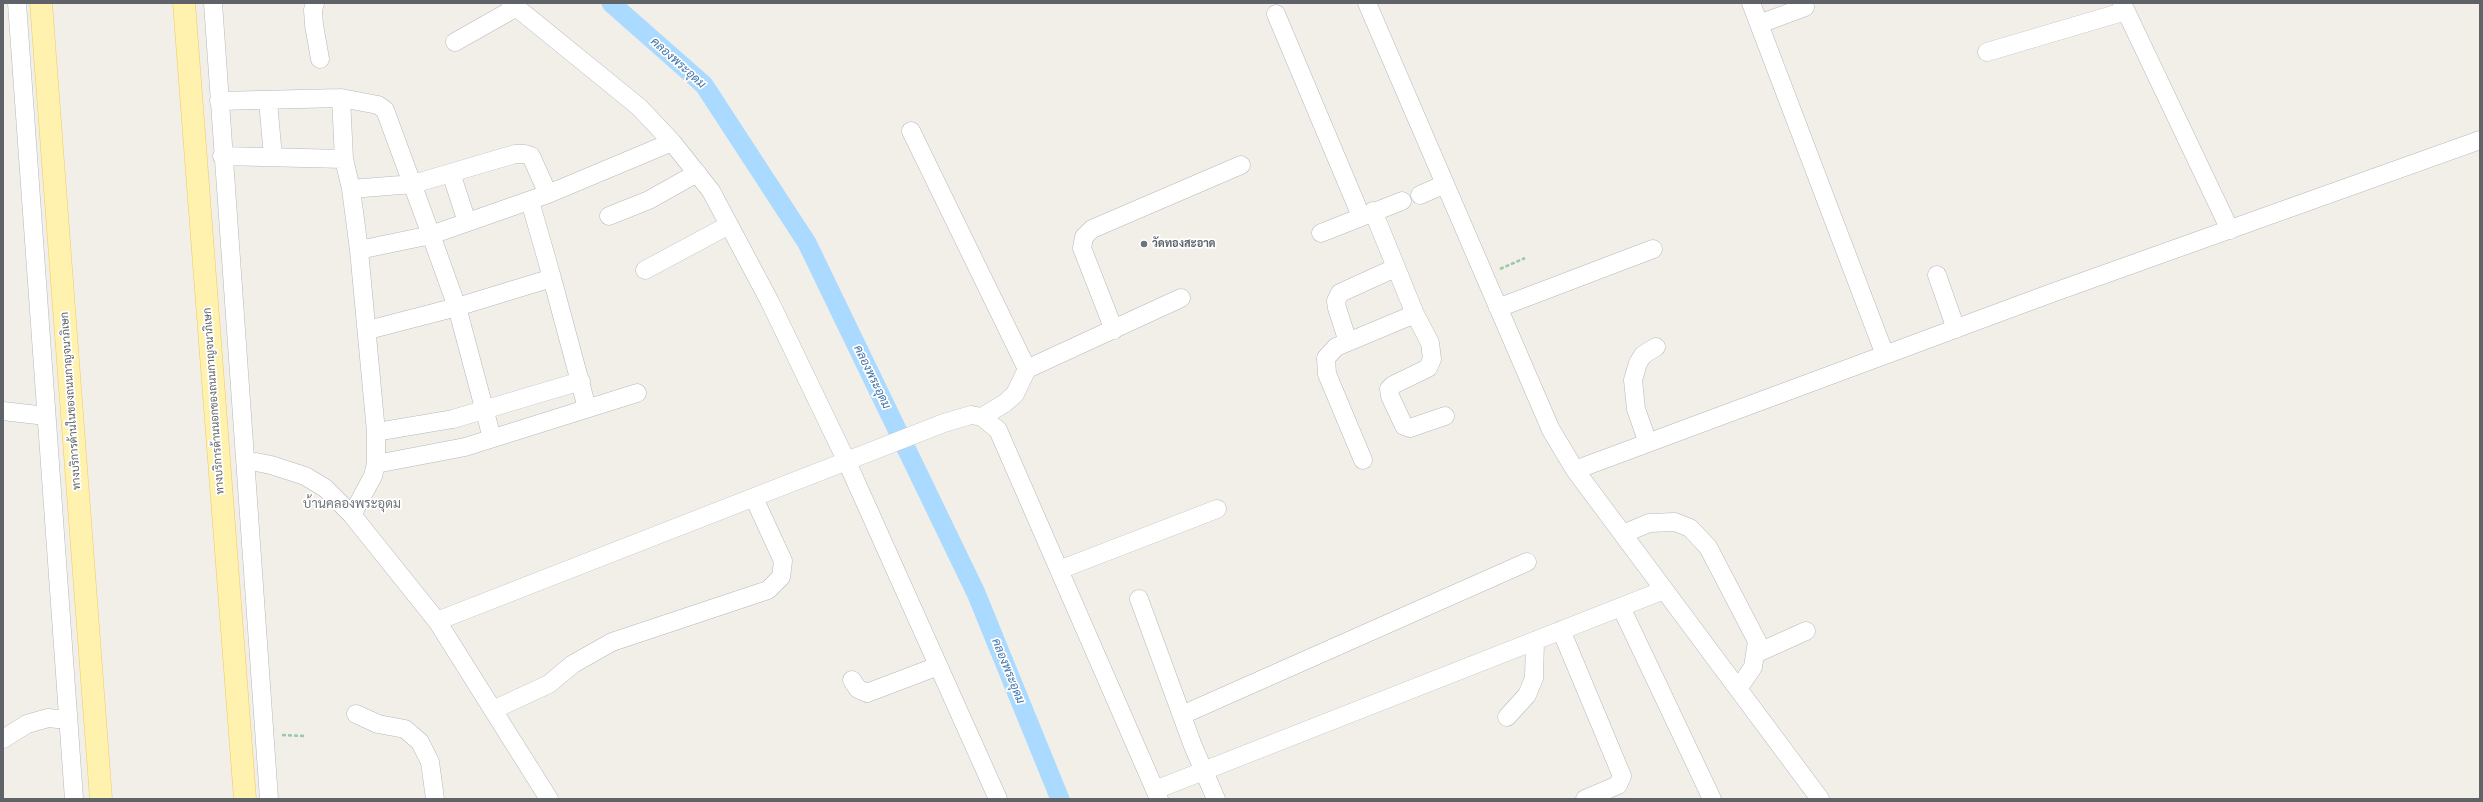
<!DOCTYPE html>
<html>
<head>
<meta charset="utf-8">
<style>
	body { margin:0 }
	#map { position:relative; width:2483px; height:802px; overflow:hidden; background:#f1efe8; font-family:"Noto Sans",sans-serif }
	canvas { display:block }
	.frame { position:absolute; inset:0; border:4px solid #5f6368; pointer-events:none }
</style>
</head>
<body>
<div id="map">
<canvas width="2483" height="802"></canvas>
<div class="frame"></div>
</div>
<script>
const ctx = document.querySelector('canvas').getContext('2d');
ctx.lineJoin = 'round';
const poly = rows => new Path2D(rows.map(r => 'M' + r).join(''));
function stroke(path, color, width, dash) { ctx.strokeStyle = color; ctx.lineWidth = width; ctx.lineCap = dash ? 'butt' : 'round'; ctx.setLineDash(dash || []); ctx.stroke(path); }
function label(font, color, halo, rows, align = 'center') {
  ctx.font = font + ' "Noto Sans",Sarabun,sans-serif'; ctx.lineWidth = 3.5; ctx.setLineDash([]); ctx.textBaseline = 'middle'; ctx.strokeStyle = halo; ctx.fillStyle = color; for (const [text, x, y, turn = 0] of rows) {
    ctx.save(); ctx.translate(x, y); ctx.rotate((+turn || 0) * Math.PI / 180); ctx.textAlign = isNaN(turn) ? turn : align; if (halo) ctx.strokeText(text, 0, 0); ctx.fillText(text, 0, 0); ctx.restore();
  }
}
stroke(poly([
	[611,3,704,85,807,243,976,593,1060,799]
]), '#aadaff', 19);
const minor = poly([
	[17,3,74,799],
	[213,3,269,799],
	[315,3,313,10,314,25,320,59],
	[511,3,639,107,672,142,711,191,770,302,847,462,998,799],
	[1367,3,1551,430,1575,470,1820,799],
	[1751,3,1885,355],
	[2122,3,2230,230],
	[1276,14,1361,216],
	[1759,24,1805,7],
	[455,42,517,7],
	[1987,52,2126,11],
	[341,98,344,159,351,189,359,250,376,432,376,464,373,476,352,515],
	[219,101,341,98,378,105,385,110,431,235,359,250],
	[268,101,273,157],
	[911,131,1027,369,1015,394,1005,403,982,417],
	[222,156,344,159],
	[451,173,467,222],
	[351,189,413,184,515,154,525,154,531,156,548,194],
	[1420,195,1445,184],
	[530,201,552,278],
	[609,216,649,200,697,173],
	[1321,233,1402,201],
	[645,270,729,225],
	[1937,275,1956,329],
	[1498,308,1653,249],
	[1415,314,1430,343,1432,359,1428,368,1393,385,1389,389,1390,396,1404,426,1410,428,1445,416],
	[368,330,457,307,552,278,587,408],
	[1114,330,1082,248,1084,237,1092,229,1241,165],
	[1348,342,1337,308,1336,301,1340,293,1395,268],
	[1027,369,1181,298],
	[3,411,46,416],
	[376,432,453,419,581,381],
	[492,438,457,307,431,235,548,194,672,142],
	[1648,443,1636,409,1633,380,1638,363,1643,355,1656,347],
	[1363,460,1327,374,1326,358,1336,347,1415,314,1373,211],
	[246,464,256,462,271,465,305,476,325,488,352,515,437,621,549,799],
	[376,464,465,447,637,393],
	[1575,470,2049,294,2480,140],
	[1623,534,1649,523,1675,522,1690,528,1708,547,1757,641,1753,667,1738,689],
	[1059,570,1217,509],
	[1139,599,1193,746,1216,799],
	[1621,607,1712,799],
	[437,621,944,423,971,415,982,417,998,430,1159,799],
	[1561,630,1622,776,1618,785,1585,799],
	[1755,654,1806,631],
	[852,680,858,689,867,693,938,666],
	[493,710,549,684,573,664,612,642,768,590,781,577,783,561,754,498],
	[356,714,378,724,405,729,420,742,430,762,435,799],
	[1182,715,1527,562],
	[1507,717,1527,695,1534,678,1535,641],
	[3,739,27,724,48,718,68,720],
	[1155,790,1664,590]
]);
const major = poly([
	[41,3,101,799],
	[184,3,245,799]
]);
stroke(minor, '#b5b8bc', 19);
stroke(major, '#f2c960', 23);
stroke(poly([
	[1500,269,1525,258],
	[282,735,304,736]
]), '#9cc7a9', 2.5, [4, 2]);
stroke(minor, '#fff', 18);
stroke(major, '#fff2af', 22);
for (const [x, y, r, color] of [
	[1144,244,4,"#6b7280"]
]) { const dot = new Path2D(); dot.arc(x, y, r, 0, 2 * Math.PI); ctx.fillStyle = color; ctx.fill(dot); stroke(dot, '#fff', 1.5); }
label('bold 11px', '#5b616d', '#fff', [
	["วัดทองสะอาด",1152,244]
], 'left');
label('11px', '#5f6368', '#fff', [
	["ทางบริการด้านในของถนนกาญจนาภิเษก",71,401,-94],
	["ทางบริการด้านนอกของถนนกาญจนาภิเษก",214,401,-94]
]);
label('italic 12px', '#4174aa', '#fff', [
	["คลองพระอุดม",678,63,42],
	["คลองพระอุดม",872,377,64],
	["คลองพระอุดม",1008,671,68]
]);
label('13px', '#70757a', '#fff', [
	["บ้านคลองพระอุดม",352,504]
]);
</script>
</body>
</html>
